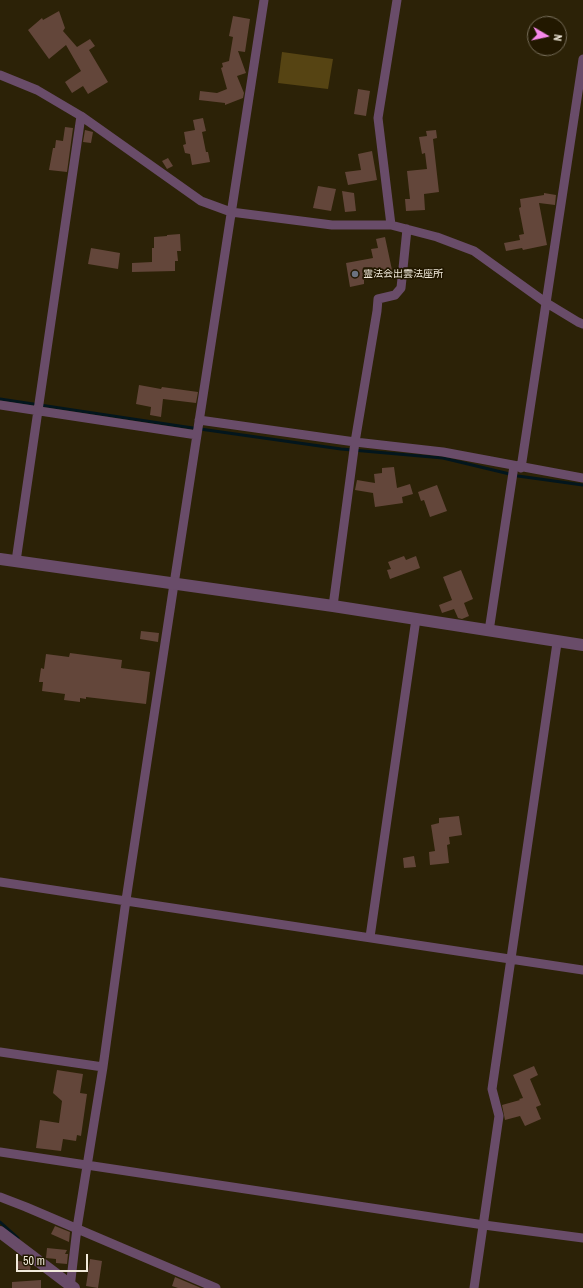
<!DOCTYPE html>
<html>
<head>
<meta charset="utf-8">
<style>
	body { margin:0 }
	#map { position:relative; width:583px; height:1288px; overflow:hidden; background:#2c2207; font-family:"Archivo Narrow",sans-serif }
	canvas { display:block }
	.north { position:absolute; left:527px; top:16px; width:40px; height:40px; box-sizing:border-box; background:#221800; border:1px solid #756c58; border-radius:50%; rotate:99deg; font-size:11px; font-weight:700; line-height:16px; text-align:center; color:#f1eadb }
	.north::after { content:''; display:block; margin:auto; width:14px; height:18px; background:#f788eb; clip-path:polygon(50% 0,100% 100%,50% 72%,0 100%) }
	.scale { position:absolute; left:16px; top:1254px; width:72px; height:18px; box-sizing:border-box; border:2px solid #f1eadb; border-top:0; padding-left:5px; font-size:12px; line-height:14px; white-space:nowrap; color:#f1eadb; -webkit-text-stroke:3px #221800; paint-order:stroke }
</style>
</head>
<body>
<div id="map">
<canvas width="583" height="1288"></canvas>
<div class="north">N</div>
<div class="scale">50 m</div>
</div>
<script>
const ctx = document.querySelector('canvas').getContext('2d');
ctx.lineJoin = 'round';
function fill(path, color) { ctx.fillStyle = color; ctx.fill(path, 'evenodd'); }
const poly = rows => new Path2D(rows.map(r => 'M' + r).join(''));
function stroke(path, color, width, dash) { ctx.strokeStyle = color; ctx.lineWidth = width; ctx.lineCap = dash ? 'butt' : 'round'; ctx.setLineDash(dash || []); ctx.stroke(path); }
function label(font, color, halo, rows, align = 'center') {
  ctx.font = font + ' "Archivo Narrow","Noto Sans JP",sans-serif'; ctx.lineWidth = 3.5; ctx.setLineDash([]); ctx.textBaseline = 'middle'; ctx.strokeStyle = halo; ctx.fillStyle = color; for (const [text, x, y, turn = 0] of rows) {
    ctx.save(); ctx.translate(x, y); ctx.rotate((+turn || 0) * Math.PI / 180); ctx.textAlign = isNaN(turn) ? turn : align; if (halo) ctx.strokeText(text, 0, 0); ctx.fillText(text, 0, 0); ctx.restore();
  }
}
fill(poly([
	[282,52,333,59,328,89,278,83]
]), '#564413');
stroke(poly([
	[0,399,186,427,341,449,443,458,518,476,583,485],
	[0,1222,18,1238]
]), '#03161d', 3);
fill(poly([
	[59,11,65,28,63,31,77,47,90,39,95,46,89,50,108,82,88,94,83,86,72,93,65,82,81,71,66,45,49,59,28,30,42,18,43,20],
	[233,16,250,19,245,52,238,51,246,73,237,76,244,93,243,98,225,105,225,103,199,100,200,91,217,93,227,89,221,68,223,67,222,63,229,61,233,37,229,36],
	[358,89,370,91,366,116,354,114],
	[203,118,206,131,202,132,206,152,208,152,210,162,192,165,190,154,185,153,183,145,186,144,184,132,195,130,193,120],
	[65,127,73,128,67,172,49,170,53,148,55,148,56,140,63,141],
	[85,130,93,132,91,143,83,142],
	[436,130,437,138,433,139,439,192,424,194,425,210,406,211,405,199,410,199,407,171,427,169,425,153,422,154,419,137,427,136,426,131],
	[372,151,377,180,348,185,345,172,361,170,358,154],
	[168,158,173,166,167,169,162,161],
	[318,186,336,189,331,211,313,208],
	[342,191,354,193,356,211,345,212],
	[544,193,556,195,555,205,539,203,547,245,523,250,522,248,506,251,504,243,520,240,519,235,524,234,519,208,521,207,520,199,544,195],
	[180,234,181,251,177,251,178,261,175,261,175,271,132,272,132,263,152,262,152,248,154,248,154,237,167,236,167,235],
	[385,237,392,270,371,274,372,279,364,280,364,284,350,287,346,263,373,258,371,249,378,248,376,239],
	[91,248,120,253,118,269,88,264],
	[139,385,161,389,162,387,198,392,196,403,163,399,161,417,150,415,151,407,136,404],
	[394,467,397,488,410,484,413,494,402,497,403,503,375,507,373,493,355,490,357,480,375,483,374,474,382,473,382,468],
	[437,485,447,511,430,517,424,500,421,501,418,492],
	[404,556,406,560,416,556,420,568,390,579,387,570,391,569,388,562],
	[461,570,473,599,464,603,469,616,462,619,458,618,454,609,442,613,439,605,452,600,443,577],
	[141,631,159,633,158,642,140,639],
	[70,653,122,660,121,668,150,672,146,704,86,697,86,699,80,698,80,702,64,700,65,694,42,691,43,682,39,682,41,668,44,669,46,654,69,657],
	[459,816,462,835,449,837,450,844,447,845,449,863,430,865,429,852,435,851,431,825,439,823,439,818],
	[414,856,416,867,404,868,403,858],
	[534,1066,538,1075,530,1079,541,1105,536,1107,541,1119,525,1126,520,1116,505,1120,502,1105,520,1100,519,1099,523,1098,513,1075],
	[57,1070,83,1074,80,1093,87,1094,81,1136,77,1135,76,1141,63,1139,61,1151,36,1148,40,1120,59,1123,62,1101,53,1093],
	[55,1226,70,1232,69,1242,51,1234],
	[47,1248,67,1250,65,1254,68,1254,67,1264,56,1263,56,1259,46,1258],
	[90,1259,102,1261,98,1288,86,1286],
	[18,1261,28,1262,31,1265,30,1270,17,1269],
	[175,1277,201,1288,178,1288,172,1286],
	[41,1280,41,1288,12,1288,12,1282]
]), '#63463a');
stroke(poly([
	[0,75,37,90,81,116,201,201,231,212,332,225,391,225,437,237,474,251,545,302,578,322,583,324],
	[391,225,378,118,397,0],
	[407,229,401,288,395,295,378,299,377,311,355,442,443,452,583,478],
	[0,405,197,435],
	[199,420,355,442,333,606],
	[521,468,583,59],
	[16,561,81,116],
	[489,631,514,466],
	[0,882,583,970],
	[370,937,416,619],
	[0,1052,103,1067],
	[0,1152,484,1225,583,1238],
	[0,1197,26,1207,216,1288],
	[70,1288,77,1228,103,1067,126,900,174,584,264,0],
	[474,1288,499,1116,492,1089,557,643,559,641]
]), '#694c69', 9);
stroke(poly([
	[0,559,333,606,583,645],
	[0,1232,74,1288]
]), '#694c69', 12);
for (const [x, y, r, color] of [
	[355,274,4,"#6b7280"]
]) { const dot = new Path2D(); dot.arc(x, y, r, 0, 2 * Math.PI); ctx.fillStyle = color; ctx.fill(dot); stroke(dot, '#221800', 1.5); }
label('10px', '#f1eadb', '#221800', [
	["霊法会出雲法座所",363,274]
], 'left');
</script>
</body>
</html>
